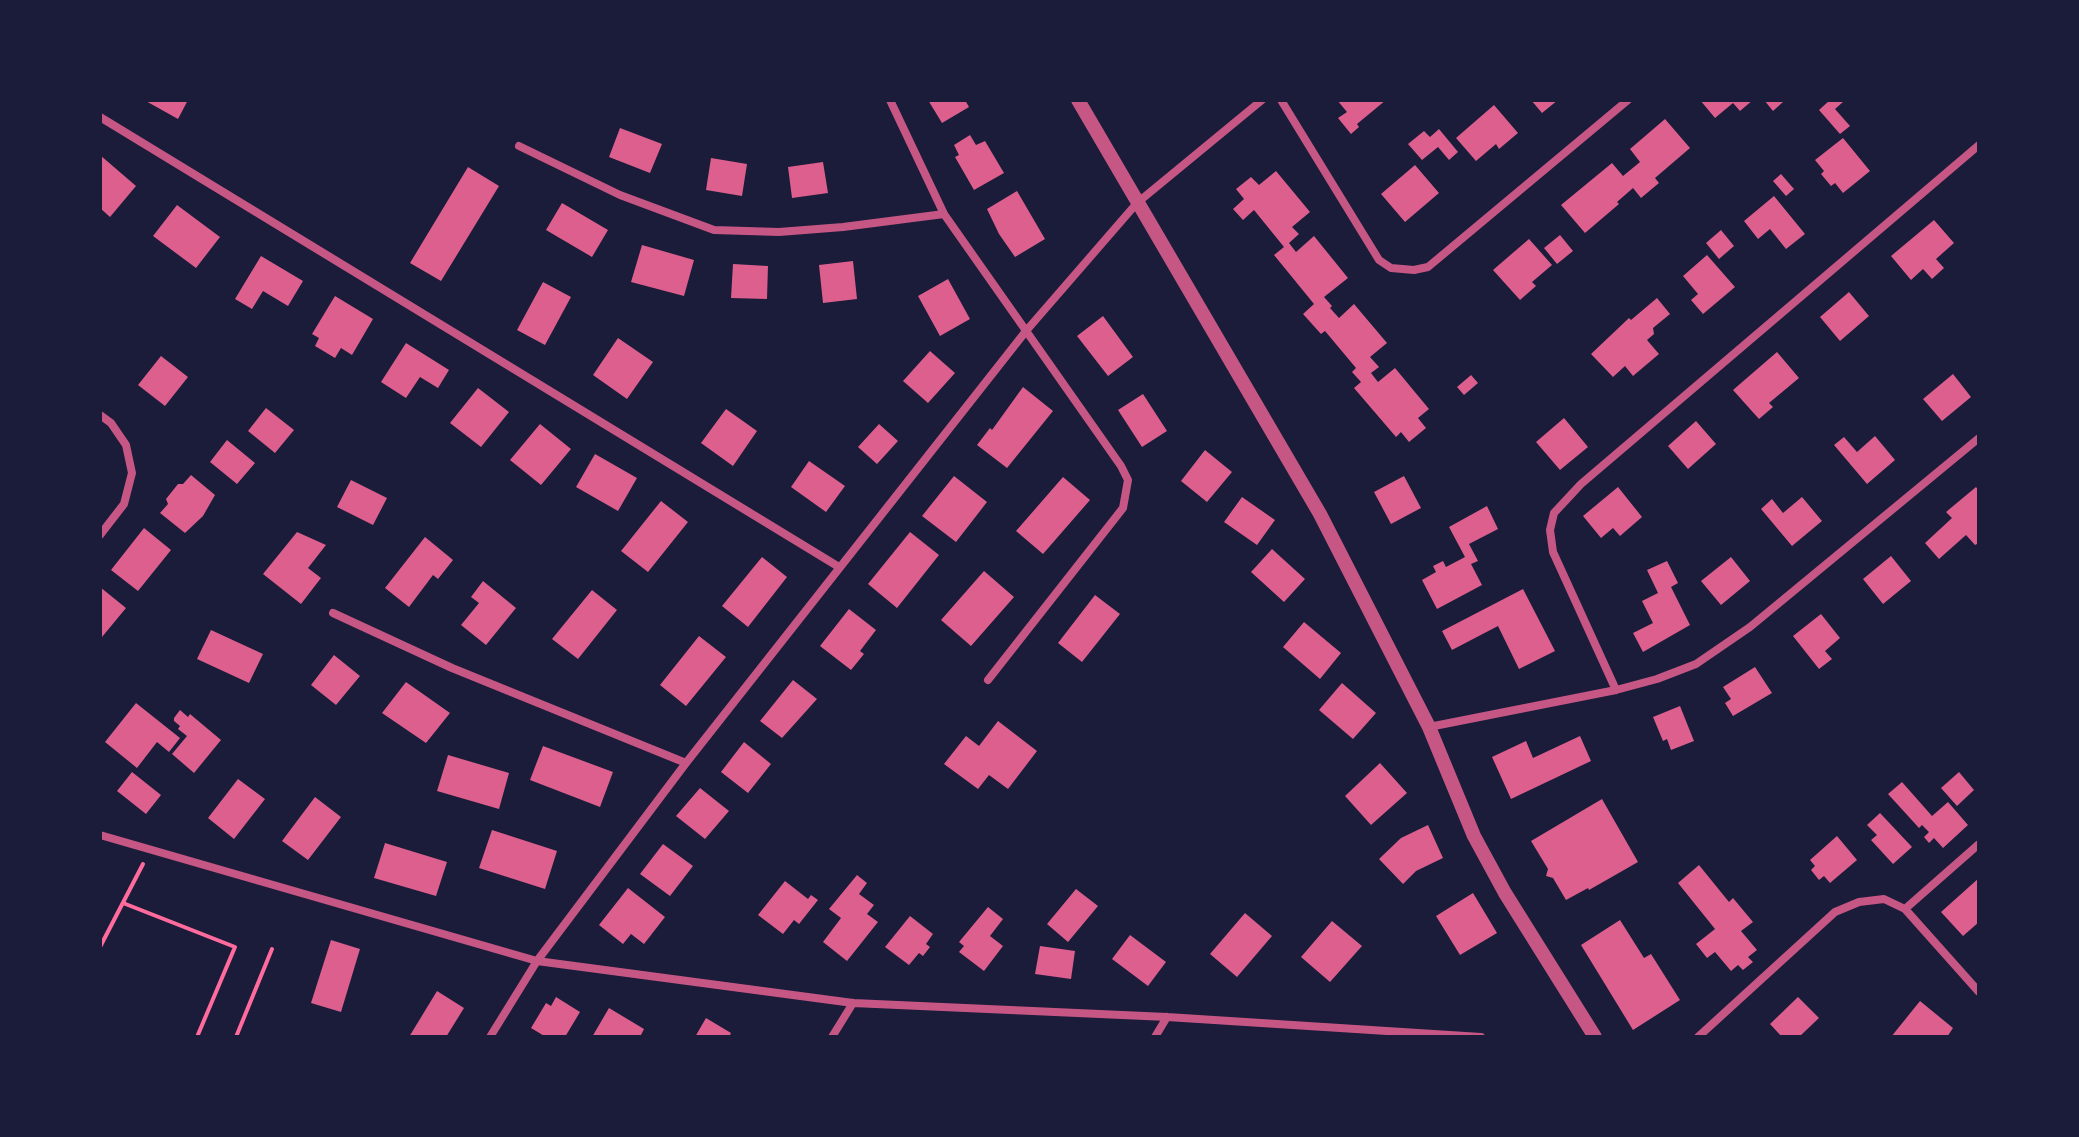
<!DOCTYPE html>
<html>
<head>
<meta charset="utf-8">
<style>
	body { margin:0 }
	#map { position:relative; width:2079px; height:1137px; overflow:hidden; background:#1b1b3a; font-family:"PT Sans",sans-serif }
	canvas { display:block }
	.frame { position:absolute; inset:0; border:102px solid #1b1b3a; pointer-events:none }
</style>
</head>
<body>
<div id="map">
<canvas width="2079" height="1137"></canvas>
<div class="frame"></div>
</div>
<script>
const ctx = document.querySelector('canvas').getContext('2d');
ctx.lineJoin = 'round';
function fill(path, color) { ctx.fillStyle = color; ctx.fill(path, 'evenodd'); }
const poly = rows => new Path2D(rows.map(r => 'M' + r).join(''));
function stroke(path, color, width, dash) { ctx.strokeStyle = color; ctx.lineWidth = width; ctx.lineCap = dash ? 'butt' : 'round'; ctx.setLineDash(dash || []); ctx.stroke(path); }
fill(poly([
	[144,100,188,100,178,119],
	[928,100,965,100,969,107,942,123],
	[1337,100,1386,100,1357,124,1359,127,1351,134,1338,118,1347,112],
	[1531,100,1558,100,1542,113],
	[1700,100,1753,100,1740,111,1733,103,1715,118],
	[1764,100,1781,100,1783,102,1773,111],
	[1830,100,1843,102,1835,109,1850,126,1840,134,1819,110],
	[1494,105,1518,133,1499,149,1496,144,1476,161,1456,138],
	[1665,119,1690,148,1655,178,1659,183,1641,198,1633,188,1617,202,1619,204,1585,233,1561,205,1612,163,1623,176,1640,162,1630,149],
	[620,128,662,144,650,173,609,157],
	[1439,129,1458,152,1449,160,1438,147,1422,160,1408,144,1424,131,1430,137],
	[970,135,976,145,985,141,1004,173,974,190,955,157,959,155,954,145],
	[1843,138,1870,171,1843,193,1835,183,1831,186,1821,174,1824,171,1815,160],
	[100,155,136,186,110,217,100,208],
	[711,158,747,164,742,196,706,190],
	[823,162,828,193,792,198,788,167],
	[1415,165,1439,193,1405,222,1381,194],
	[468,167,499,186,441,281,410,263],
	[1276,171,1310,212,1292,227,1299,234,1289,243,1296,252,1314,236,1348,278,1324,297,1332,306,1330,308,1339,318,1354,304,1387,343,1370,357,1379,367,1371,373,1378,382,1395,368,1429,409,1418,418,1426,428,1409,442,1401,432,1396,437,1354,388,1361,382,1352,372,1356,368,1325,331,1321,334,1303,314,1314,304,1274,255,1284,247,1254,210,1243,220,1233,209,1244,199,1236,189,1251,177,1259,185],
	[1781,174,1794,189,1786,196,1773,181],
	[1017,191,1045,239,1015,257,999,234,987,209],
	[1774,196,1805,234,1786,249,1770,229,1758,239,1744,221],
	[562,203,608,230,592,257,546,230],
	[177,205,220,237,196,268,153,236],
	[1934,220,1954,243,1936,259,1944,268,1932,279,1923,269,1911,280,1891,256],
	[1721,230,1734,246,1719,259,1706,243],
	[1560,235,1573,251,1557,264,1544,248],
	[1529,239,1552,265,1532,282,1536,286,1520,300,1493,270],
	[642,245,694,260,684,296,631,282],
	[1707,255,1735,287,1703,314,1691,300,1698,294,1683,276],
	[261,256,303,281,288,306,263,291,252,309,235,299],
	[853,261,857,299,823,303,819,265],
	[733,264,768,266,767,299,731,298],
	[948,279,970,319,940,336,918,296],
	[543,282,571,297,545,345,517,330],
	[1849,292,1869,316,1840,341,1820,317],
	[335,296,373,319,352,355,341,348,335,358,315,346,319,338,312,334],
	[1657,298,1670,314,1653,328,1654,334,1647,340,1659,354,1633,376,1625,366,1613,377,1591,354,1629,318,1631,320],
	[1103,316,1133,357,1108,376,1077,336],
	[618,338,653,362,627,399,593,375],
	[406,343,449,370,438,388,420,377,406,398,381,382],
	[930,351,955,373,928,403,903,381],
	[1777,352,1799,378,1769,403,1773,407,1759,419,1733,390],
	[161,356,188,377,165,406,138,385],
	[1953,374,1971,397,1942,421,1923,399],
	[1471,375,1478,383,1464,395,1457,387],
	[1023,387,1053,411,1007,468,977,445,990,428,992,430],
	[478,388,509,412,481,447,450,423],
	[1143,394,1167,431,1142,447,1118,410],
	[266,408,294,430,275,453,248,431],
	[726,409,757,431,733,466,701,443],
	[1564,418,1588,447,1560,470,1536,442],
	[1696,421,1716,444,1688,469,1668,446],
	[540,424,571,449,541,485,510,460],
	[879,424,898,441,877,464,858,447],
	[1875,436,1895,460,1867,484,1834,445,1844,437,1857,452],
	[227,440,255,463,237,484,210,462],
	[1205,450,1232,472,1207,502,1181,481],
	[595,454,637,478,618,511,576,487],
	[809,461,845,486,826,512,791,487],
	[191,475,215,495,203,516,185,533,160,513,168,504,166,499,178,484,183,484],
	[954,476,987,502,956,542,922,516],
	[1404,476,1421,508,1391,524,1374,492],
	[1063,477,1090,500,1043,554,1016,531],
	[351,480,387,498,373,525,337,507],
	[1618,487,1642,517,1620,536,1613,528,1601,538,1583,516],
	[1976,487,1979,491,1979,543,1975,545,1966,535,1939,559,1925,543,1952,518,1946,512],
	[1242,497,1275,520,1257,545,1224,522],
	[1802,497,1822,521,1792,546,1761,509,1772,499,1783,513],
	[661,501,688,522,648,572,621,551],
	[1487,506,1498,529,1469,544,1478,561,1471,564,1482,585,1437,609,1422,580,1436,572,1433,566,1443,561,1446,567,1465,557,1449,527],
	[144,528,171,550,138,591,111,570],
	[297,532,326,545,308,568,321,578,301,604,263,574],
	[910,532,939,555,897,608,868,584],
	[425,537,453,560,438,579,433,575,409,607,385,588],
	[1272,549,1305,579,1284,602,1251,572],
	[1891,556,1911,581,1883,604,1863,579],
	[762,557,787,577,748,627,722,606],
	[1731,557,1750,581,1721,605,1701,581],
	[1667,561,1678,583,1671,587,1690,625,1643,652,1633,633,1653,623,1642,601,1658,593,1647,570],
	[984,571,1014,597,971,646,941,620],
	[483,581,516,608,486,645,461,625,479,603,471,597],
	[100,587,126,608,102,637,100,635],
	[1523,589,1555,651,1519,669,1498,626,1452,650,1442,631],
	[592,590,617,610,578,659,552,639],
	[1095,595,1120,614,1082,662,1058,643],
	[849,609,876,630,860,651,864,654,851,670,820,646],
	[1821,614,1840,638,1825,651,1832,659,1819,669,1793,636],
	[1304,622,1341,653,1320,679,1283,647],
	[211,630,263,654,249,683,197,659],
	[699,636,726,657,686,706,660,685],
	[334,655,360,676,336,705,311,685],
	[1755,667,1772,693,1733,716,1725,703,1731,699,1723,687],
	[793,680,817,699,782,738,760,721],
	[406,682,450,713,426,743,382,713],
	[1342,683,1376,713,1353,739,1319,710],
	[136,703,180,738,169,752,157,742,137,768,105,742],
	[1680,706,1694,741,1671,750,1667,739,1663,741,1653,717],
	[180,710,188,717,190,714,221,740,194,773,172,754,187,736,178,729,180,726,174,721,174,718],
	[998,721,1037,751,1008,789,989,775,978,789,944,764,966,736,979,746],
	[1580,736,1591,761,1511,799,1492,757,1526,741,1533,758],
	[744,742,771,764,748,793,721,772],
	[543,746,613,772,600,807,530,780],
	[448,755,509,773,499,809,437,791],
	[1380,763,1407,793,1371,825,1345,796],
	[132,772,161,795,146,814,117,791],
	[1959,772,1974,790,1957,806,1941,788],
	[238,779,265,799,234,839,208,818],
	[1902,782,1932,816,1948,802,1968,825,1943,848,1934,838,1929,843,1924,837,1929,832,1922,825,1919,828,1888,794],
	[700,788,729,811,705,839,676,816],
	[315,797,341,817,308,860,282,841],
	[1602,799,1638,862,1589,890,1588,888,1566,900,1553,878,1546,876,1548,869,1531,841],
	[1880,813,1912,847,1893,864,1871,840,1877,835,1867,825],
	[1428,825,1443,858,1416,871,1403,884,1379,859,1401,838],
	[492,830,557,851,545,889,479,868],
	[1837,836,1857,860,1830,883,1824,876,1819,880,1811,870,1815,866,1810,860],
	[385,843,447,862,436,896,374,878],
	[663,844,693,866,670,896,640,874],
	[1699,865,1729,902,1733,898,1753,922,1741,931,1757,950,1748,957,1753,962,1743,970,1738,965,1731,971,1715,952,1707,958,1696,944,1715,929,1678,883],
	[857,875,867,883,859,894,874,905,867,914,878,922,847,961,823,942,841,918,829,909],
	[1979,878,1979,922,1963,936,1941,912],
	[785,881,808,899,811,895,818,900,799,924,794,920,783,934,758,915],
	[628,888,665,917,644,944,631,934,623,944,599,925],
	[1076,889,1098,906,1068,942,1047,924],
	[1473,893,1497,933,1460,955,1436,916],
	[988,907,1003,919,990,936,1003,946,984,971,959,952,964,946,959,942],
	[1245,913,1272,936,1237,977,1210,954],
	[910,916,933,934,926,944,930,947,923,956,919,953,909,965,885,947],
	[1620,920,1644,958,1651,954,1680,1000,1633,1030,1581,945],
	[1332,921,1362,946,1330,982,1301,957],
	[1130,935,1166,962,1148,986,1112,959],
	[331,940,360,949,341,1012,311,1003],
	[1040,946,1075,951,1071,979,1035,974],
	[437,991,464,1008,446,1037,409,1037],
	[556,997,580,1012,565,1037,546,1037,531,1028,546,1003,551,1006],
	[1798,997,1819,1018,1799,1037,1782,1037,1770,1024],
	[1920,1001,1953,1028,1947,1037,1891,1037],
	[609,1008,644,1029,640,1037,592,1037],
	[706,1018,731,1033,729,1037,695,1037]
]), '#dd5f8e');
stroke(poly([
	[123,903,235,947,197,1037],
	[100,947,143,864],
	[236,1037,272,949]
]), '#ff6b9d', 4);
stroke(poly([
	[890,100,944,214,1121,466,1128,480,1123,508,988,680],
	[1281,100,1379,260,1391,268,1414,270,1428,267,1628,100],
	[100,117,839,567],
	[519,146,620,195,714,230,779,232,843,227,944,214],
	[100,415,111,423,126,445,132,473,124,504,100,535],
	[333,613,452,668,686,763],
	[1616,690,1553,552,1550,530,1554,513,1581,484,1979,145],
	[1429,727,1616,690,1657,679,1696,664,1750,627,1979,438],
	[100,835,537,961,853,1003,1167,1017,1481,1037],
	[1905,909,1979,844],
	[490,1037,537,961,686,763,1026,331,1137,203,1262,100],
	[832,1037,853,1003],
	[1155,1037,1167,1017],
	[1698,1037,1835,912,1859,902,1884,899,1905,909,1979,992]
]), '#c65784', 8);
stroke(poly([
	[1078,100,1320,514,1429,727,1474,836,1505,893,1595,1037]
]), '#c65784', 14);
</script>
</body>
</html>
